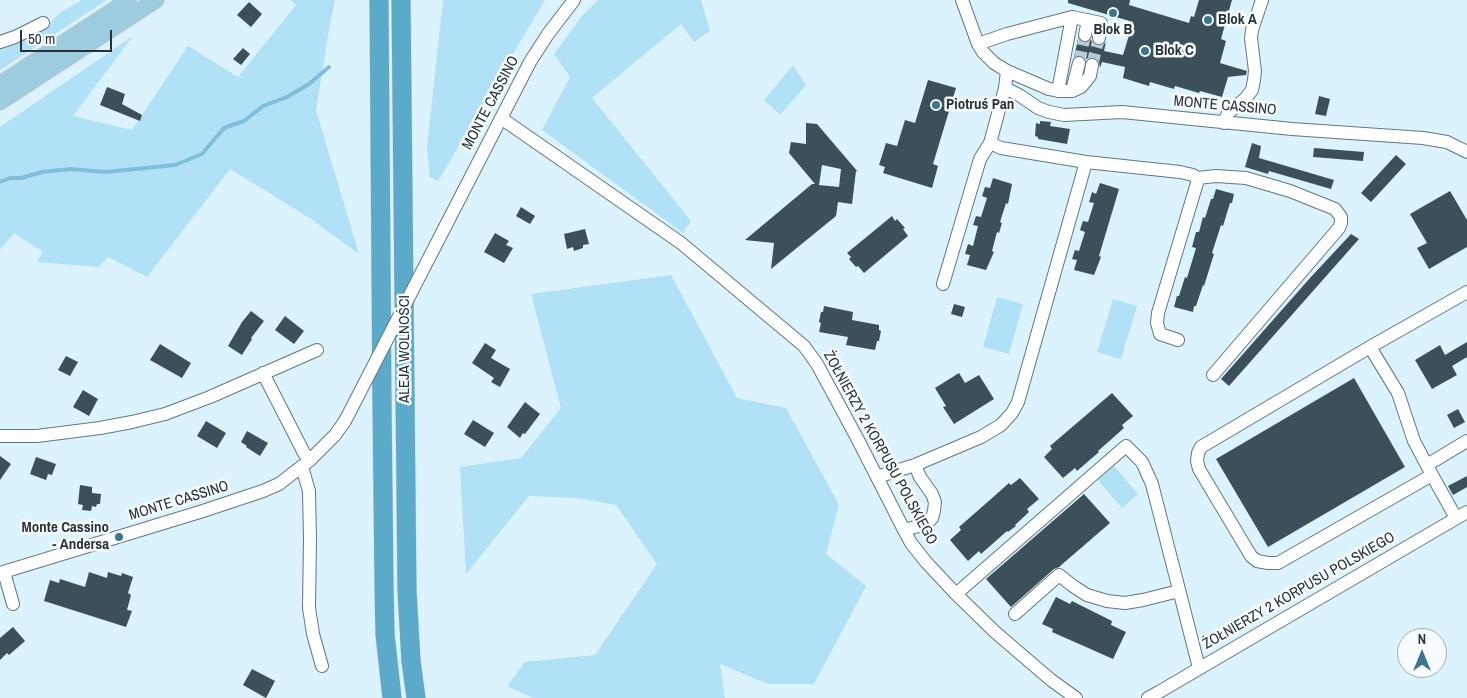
<!DOCTYPE html>
<html>
<head>
<meta charset="utf-8">
<style>
	body { margin:0 }
	#map { position:relative; width:1467px; height:698px; overflow:hidden; background:#daf3fe; font-family:"Archivo Narrow",sans-serif }
	canvas { display:block }
	.north { position:absolute; left:1397px; top:628px; width:50px; height:50px; box-sizing:border-box; background:#f7fcfe; border:1px solid #a5abae; border-radius:50%; rotate:0deg; font-size:14px; font-weight:700; line-height:20px; text-align:center; color:#293237 }
	.north::after { content:''; display:block; margin:auto; width:18px; height:22px; background:#3b768e; clip-path:polygon(50% 0,100% 100%,50% 72%,0 100%) }
	.scale { position:absolute; left:20px; top:30px; width:92px; height:22px; box-sizing:border-box; border:2px solid #293237; border-top:0; padding-left:6px; font-size:15px; line-height:18px; white-space:nowrap; color:#293237; -webkit-text-stroke:4px #f7fcfe; paint-order:stroke }
</style>
</head>
<body>
<div id="map">
<canvas width="1467" height="698"></canvas>
<div class="north">N</div>
<div class="scale">50 m</div>
</div>
<script>
const ctx = document.querySelector('canvas').getContext('2d');
ctx.lineJoin = 'round';
function fill(path, color) { ctx.fillStyle = color; ctx.fill(path, 'evenodd'); }
const poly = rows => new Path2D(rows.map(r => 'M' + r).join(''));
function stroke(path, color, width, dash) { ctx.strokeStyle = color; ctx.lineWidth = width; ctx.lineCap = dash ? 'butt' : 'round'; ctx.setLineDash(dash || []); ctx.stroke(path); }
function label(font, color, halo, rows, align = 'center') {
  ctx.font = font + ' "Archivo Narrow",sans-serif'; ctx.lineWidth = 5; ctx.setLineDash([]); ctx.textBaseline = 'middle'; ctx.strokeStyle = halo; ctx.fillStyle = color; for (const [text, x, y, turn = 0] of rows) {
    ctx.save(); ctx.translate(x, y); ctx.rotate((+turn || 0) * Math.PI / 180); ctx.textAlign = isNaN(turn) ? turn : align; if (halo) ctx.strokeText(text, 0, 0); ctx.fillText(text, 0, 0); ctx.restore();
  }
}
fill(poly([
	[82,0,107,0,0,70,0,49,26,39,42,30,60,13],
	[290,0,335,0,330,24,316,110,359,254,308,217,230,169,147,277,108,257,99,267,37,262,43,252,14,233,0,250,0,127,133,36,73,116,132,130,188,46,238,77,296,5],
	[443,0,545,0,438,181,430,177,427,147],
	[598,0,701,0,710,31,694,42,681,24,592,98,691,221,683,233,542,130,570,77,554,54,582,16],
	[793,65,806,85,780,115,764,100],
	[671,275,737,398,786,408,839,505,826,554,866,586,814,684,768,684,720,664,725,698,533,698,507,686,525,662,595,655,657,564,616,505,577,498,529,496,466,574,460,467,521,458,561,408,531,294],
	[997,297,1023,304,1009,354,983,347],
	[1113,299,1137,306,1121,359,1097,352],
	[1114,466,1138,494,1122,508,1098,480]
]), '#b0e1f7');
stroke(poly([
	[0,182,10,178,21,178,42,172,70,169,106,172,175,165,202,154,224,128,244,121,263,106,287,97,309,84,329,67]
]), '#7fbfda', 4);
fill(poly([
	[1068,0,1130,0,1129,5,1189,23,1191,16,1194,17,1199,0,1232,0,1221,39,1226,41,1220,63,1247,71,1246,75,1228,77,1222,97,1200,91,1199,93,1175,86,1174,89,1150,82,1149,86,1123,78,1125,67,1102,62,1100,68,1099,62,1094,57,1090,57,1086,59,1080,55,1074,57,1078,39,1084,43,1088,42,1091,40,1094,44,1097,46,1103,45,1106,42,1104,51,1123,55,1133,22,1068,3],
	[249,2,262,14,251,27,237,15],
	[243,48,250,54,241,65,233,59],
	[928,80,956,88,933,164,938,166,932,188,883,173,885,167,879,165,886,143,897,146,905,120,915,123],
	[107,87,125,94,122,104,142,115,140,121,100,105],
	[1319,96,1330,99,1326,116,1315,114],
	[1040,121,1051,122,1050,126,1070,129,1067,144,1038,139,1038,137,1035,136,1036,123,1040,124],
	[806,123,817,124,858,172,856,171,852,204,838,202,836,216,771,269,774,243,745,240,812,184,815,184,789,153,791,142,806,144],
	[822,165,841,169,839,187,819,185],
	[1252,143,1261,146,1259,158,1334,180,1331,189,1269,171,1268,174,1245,167],
	[1314,148,1364,152,1363,161,1313,157],
	[1396,155,1406,164,1371,202,1361,193],
	[993,178,1012,184,1008,204,1006,203,1000,222,1002,223,999,233,997,232,992,251,994,252,986,270,967,265,970,255,965,254,968,244,973,246,978,226,973,225,976,216,981,217,987,198,982,196,985,187,990,188],
	[1100,183,1119,189,1099,256,1101,257,1094,275,1074,270,1077,260,1072,259,1075,250,1079,251,1085,232,1080,230,1083,221,1088,222,1094,203,1089,202,1092,192,1096,194],
	[1216,189,1234,194,1232,203,1230,203,1223,226,1221,225,1212,253,1214,254,1204,286,1203,285,1196,306,1194,306,1193,312,1174,307,1177,296,1179,296,1185,277,1187,278,1196,248,1192,247,1196,232,1199,232,1203,217,1205,218,1211,199,1213,199],
	[1450,191,1467,220,1467,247,1429,269,1417,248,1427,243,1410,214],
	[521,207,535,216,530,224,516,216],
	[892,216,895,221,897,219,905,228,903,229,908,236,864,273,858,266,856,267,849,259,851,257,847,253],
	[585,229,589,244,583,245,583,248,574,251,573,247,567,249,564,234],
	[495,233,509,241,506,245,513,248,504,263,484,252],
	[1351,234,1359,239,1229,386,1221,379,1310,278],
	[954,304,965,307,962,317,951,314],
	[824,306,853,312,852,320,879,325,879,330,881,331,879,341,877,341,875,350,846,345,848,337,819,332,821,323,819,322,821,312,823,312],
	[251,311,264,321,251,338,252,339,242,355,228,346,242,322],
	[285,316,304,331,294,344,275,330],
	[1467,342,1467,357,1452,366,1457,375,1432,389,1415,360,1440,345,1445,355],
	[485,343,496,350,491,358,510,369,500,387,491,382,494,378,472,363],
	[160,344,191,363,182,378,150,360],
	[66,356,78,362,70,376,58,370],
	[959,373,965,383,979,375,994,399,954,424,943,407,946,406,935,388],
	[1354,378,1405,467,1268,547,1216,459],
	[83,390,98,399,89,416,73,407],
	[1112,393,1133,416,1122,425,1124,428,1098,451,1099,452,1077,471,1075,468,1063,478,1044,457,1052,449,1050,446],
	[525,402,540,414,525,434,523,433,520,438,507,427],
	[1458,409,1465,422,1454,428,1447,415],
	[473,420,494,433,485,447,464,434],
	[206,421,226,433,217,448,197,436],
	[247,431,268,443,260,456,246,447,247,446,241,442],
	[0,456,11,464,0,480],
	[36,457,56,464,52,475,48,474,46,480,30,474],
	[1467,476,1467,487,1453,495,1448,486],
	[1020,478,1039,499,1027,509,1029,512,1015,525,1016,526,1008,532,1007,531,981,554,979,551,968,561,950,540,961,530,959,527,991,499,1009,483,1011,485],
	[80,485,92,487,92,493,101,494,100,504,97,504,96,507,92,506,91,511,82,510,83,505,78,504],
	[1084,494,1110,523,1059,567,1054,569,1011,607,986,579],
	[89,572,107,578,108,572,121,576,122,573,133,577,128,593,131,595,127,610,132,611,126,627,44,601,50,580,59,583,60,579,85,587],
	[1056,597,1070,604,1072,601,1112,621,1111,625,1126,632,1113,659,1052,632,1053,629,1042,624],
	[13,627,25,641,9,655,7,653,0,660,0,638],
	[252,669,275,681,266,698,243,685]
]), '#3b5059');
stroke(poly([
	[1079,63,1085,35],
	[1092,65,1099,38]
]), '#b7ccd6', 12, [12, 6]);
const minor = poly([
	[962,0,978,44,983,52,994,63,1007,71,1049,89,1061,91,1072,91,1081,87,1090,76,1092,65],
	[1085,35,1088,20],
	[0,42,15,37,43,23],
	[978,44,1007,34,1072,17,1101,23,1099,38],
	[1007,71,1005,88,1019,95,1038,108,1049,112,1064,115,1122,112,1292,129,1423,138,1447,142,1467,152],
	[1058,91,1072,17],
	[1072,91,1079,63],
	[501,118,681,243,804,346,817,364,857,438,904,530,911,543,926,562,956,594,995,632,1051,680,1076,698],
	[1224,123,1228,113,1245,99,1252,90,1254,80,1255,71,1251,38,1252,30,1262,0],
	[990,143,1001,148,1086,162,1180,172,1193,175,1197,178,1216,176,1246,178,1290,191,1335,209,1341,217,1341,223,1339,228,1213,375],
	[445,227,530,62,548,34,574,0],
	[943,284,980,159,990,143,1005,88],
	[1178,340,1160,334,1157,323,1158,313,1197,183,1197,178],
	[1370,347,1398,393,1414,441,1432,475,1278,563,1268,563,1257,561,1251,556,1199,469,1197,461,1198,453,1201,447,1370,347,1467,292],
	[263,373,304,453,310,460],
	[0,436,37,436,100,428,132,422,165,414,210,397,317,350],
	[1427,465,1467,441],
	[302,467,309,491,310,538,309,608,313,634,322,666],
	[1432,475,1456,518],
	[877,477,915,465,981,437,1001,425,1012,413,1018,402,1086,162],
	[904,530,926,524,932,518,934,511,935,502,932,494,920,477,915,465],
	[4,572,13,604],
	[0,573,203,511,263,491,279,484,310,460,335,435,345,421],
	[956,594,1126,446,1142,462,1152,484,1199,668],
	[1015,614,1059,575,1073,586,1087,595,1107,601,1125,603,1143,600,1179,591],
	[1148,698,1159,692,1467,512]
]);
const major = poly([
	[0,84,129,0],
	[0,102,156,0]
]);
const highway = poly([
	[379,0,382,403,384,585,385,634,392,698],
	[401,0,407,591,411,661,416,698]
]);
stroke(minor, '#617781', 14);
stroke(major, '#d4d6d7', 18);
stroke(highway, '#d4d6d7', 20);
stroke(minor, '#fff', 12);
stroke(major, '#9dccdf', 16);
stroke(highway, '#5caaca', 19);
const minorBridge = poly([
	[345,421,445,227]
]);
stroke(minorBridge, '#617781', 14, []);
stroke(minorBridge, '#fff', 12);
for (const [x, y, r, color] of [
	[1113,13,5,"#3b768e"],
	[1208,20,5,"#3b768e"],
	[1145,51,5,"#3b768e"],
	[936,105,5,"#3b768e"],
	[119,537,5,"#3b768e"]
]) { const dot = new Path2D(); dot.arc(x, y, r, 0, 2 * Math.PI); ctx.fillStyle = color; ctx.fill(dot); stroke(dot, '#f7fcfe', 2); }
label('bold 15px', '#293237', '#f7fcfe', [
	["Blok A",1218,20],
	["Blok B",1113,30,"center"],
	["Blok C",1155,51],
	["Piotruś Pan",946,105],
	["Monte Cassino",109,528,"right"],
	["- Andersa",109,545,"right"]
], 'left');
label('15px', '#293237', '#f7fcfe', [
	["MONTE CASSINO",491,103,-62],
	["MONTE CASSINO",1225,106,5],
	["ALEJA WOLNOŚCI",405,349,-90],
	["ŻOŁNIERZY 2 KORPUSU POLSKIEGO",880,448,61],
	["MONTE CASSINO",179,501,-17],
	["ŻOŁNIERZY 2 KORPUSU POLSKIEGO",1299,591,-30]
]);
</script>
</body>
</html>
